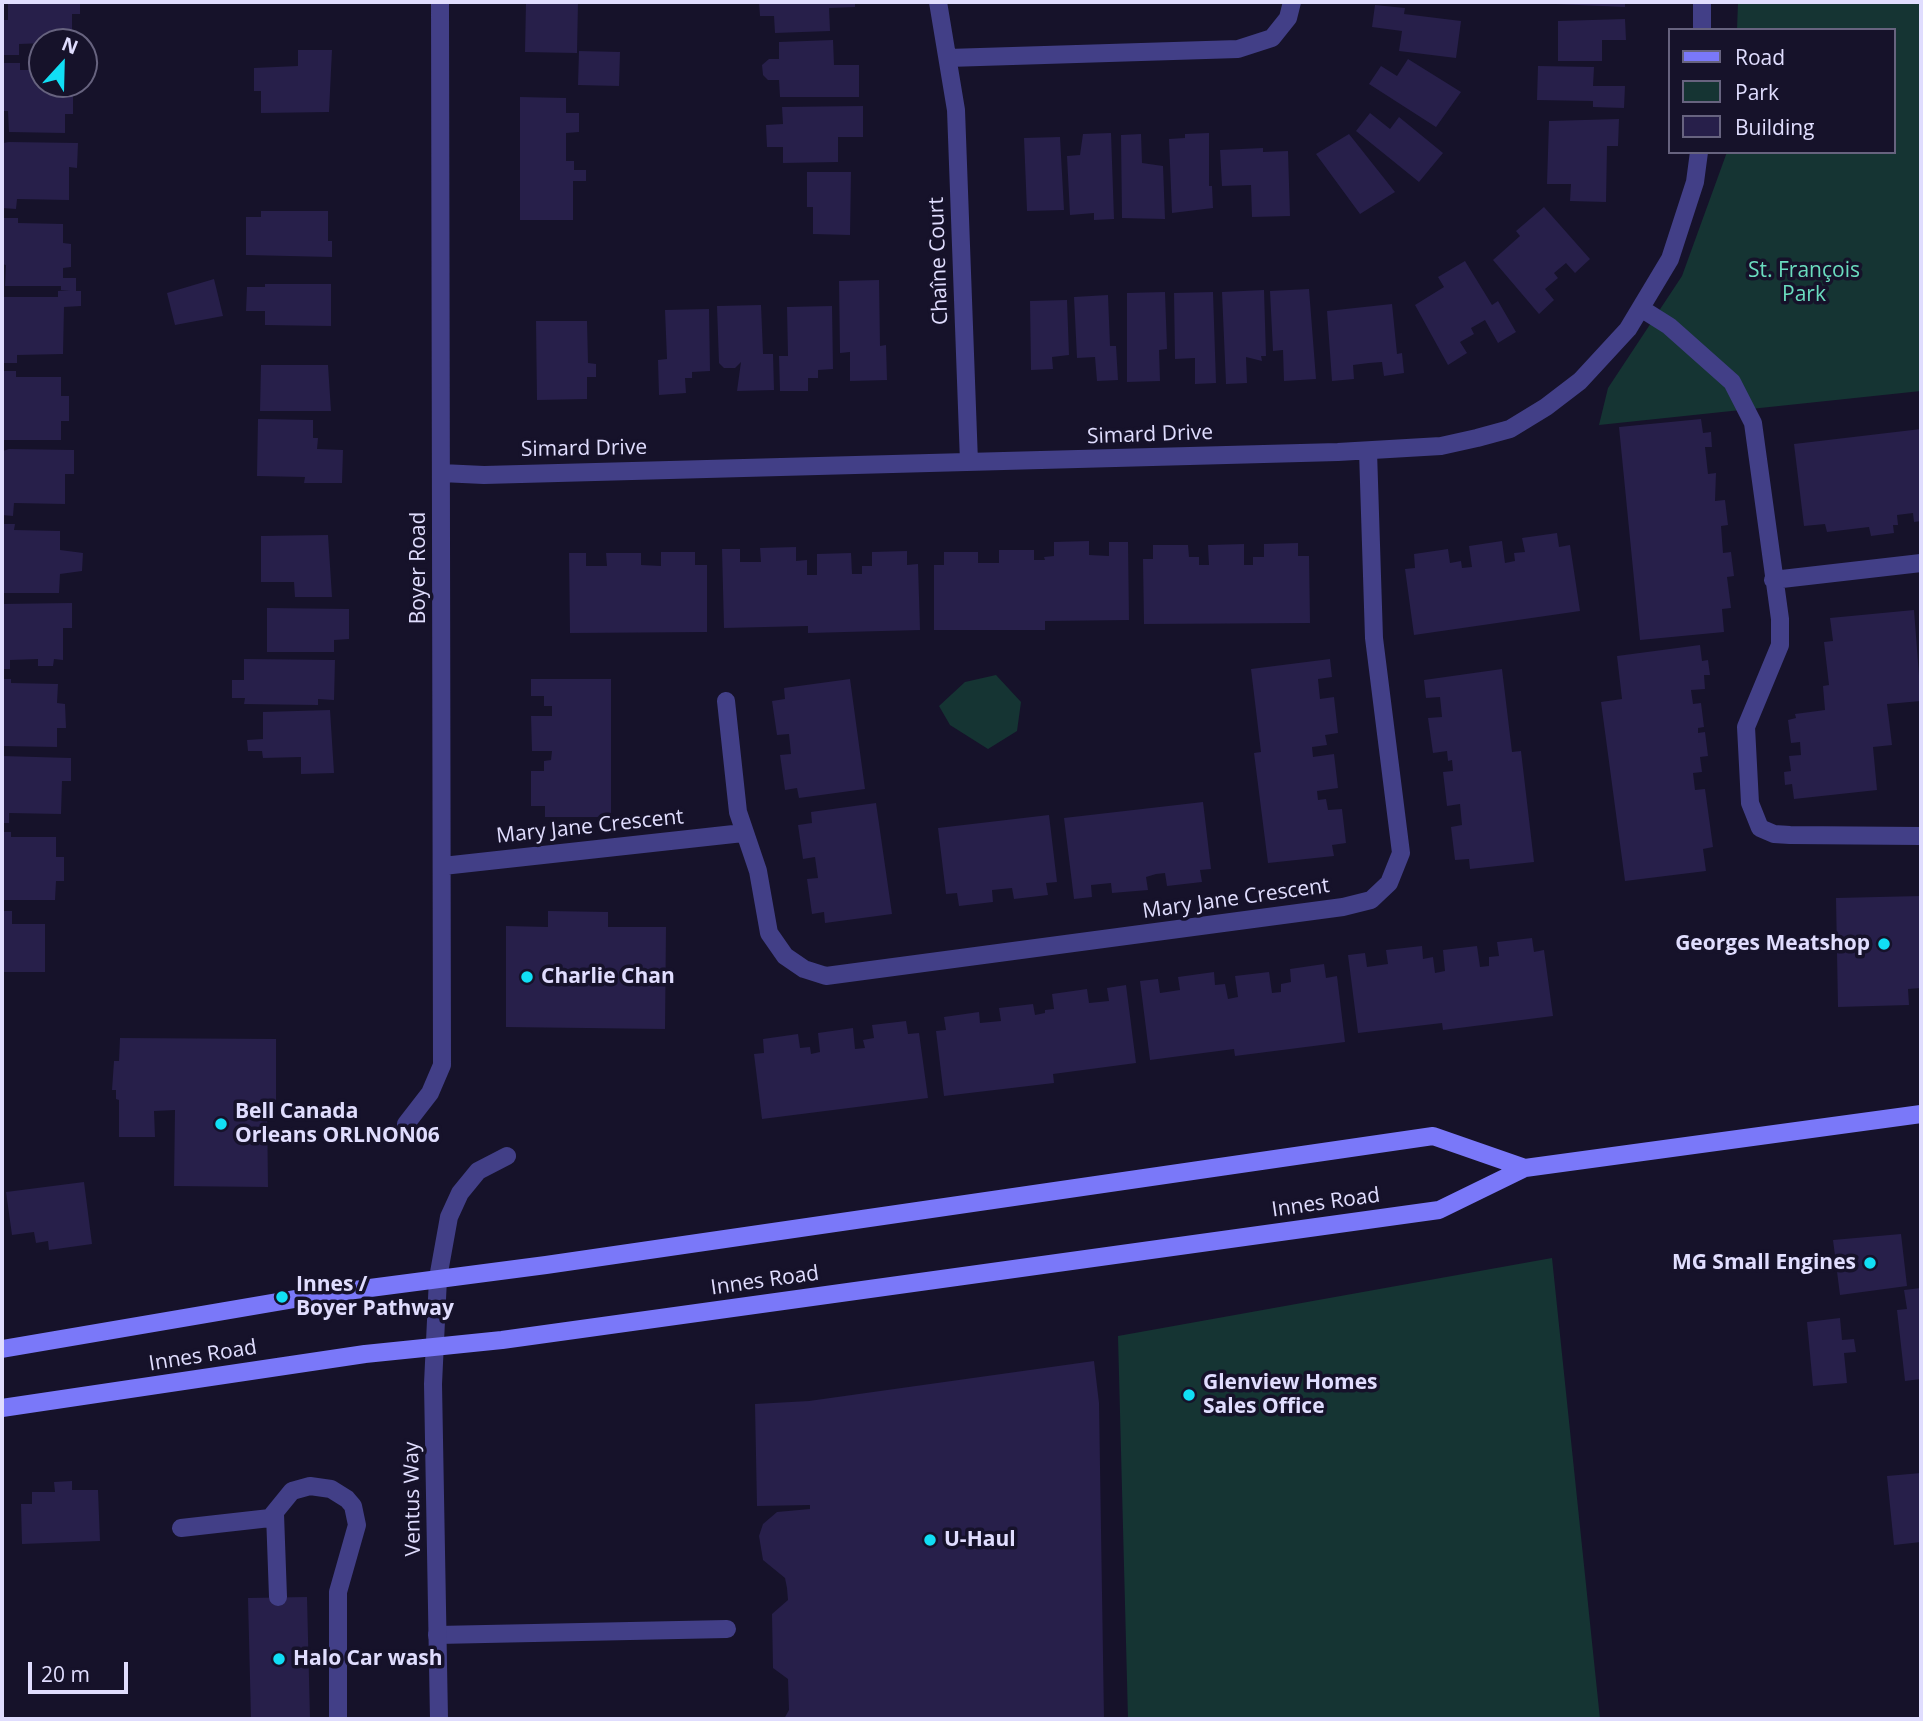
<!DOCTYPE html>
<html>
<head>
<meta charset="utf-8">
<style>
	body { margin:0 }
	#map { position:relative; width:1923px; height:1721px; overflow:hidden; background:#16122a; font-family:"Open Sans",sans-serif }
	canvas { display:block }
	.frame { position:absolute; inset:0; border:4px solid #e0ddfe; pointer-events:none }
	.legend { position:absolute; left:1668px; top:28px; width:228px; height:126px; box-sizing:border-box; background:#16122a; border:2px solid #67637f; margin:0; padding:9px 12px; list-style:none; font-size:21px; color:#e0ddfe }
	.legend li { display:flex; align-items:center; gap:14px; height:35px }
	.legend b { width:35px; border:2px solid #67637f }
	.north { position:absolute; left:28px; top:28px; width:70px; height:70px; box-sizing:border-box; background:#16122a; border:2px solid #67637f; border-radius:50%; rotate:22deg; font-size:19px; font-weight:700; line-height:28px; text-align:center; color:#e0ddfe }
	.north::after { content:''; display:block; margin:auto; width:24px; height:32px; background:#11dff5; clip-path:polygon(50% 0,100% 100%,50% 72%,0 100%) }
	.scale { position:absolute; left:28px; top:1662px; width:100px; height:32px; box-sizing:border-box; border:4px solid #e0ddfe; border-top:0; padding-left:9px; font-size:21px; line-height:24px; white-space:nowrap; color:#e0ddfe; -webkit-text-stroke:5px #16122a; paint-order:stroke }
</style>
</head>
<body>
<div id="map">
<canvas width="1923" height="1721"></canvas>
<div class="frame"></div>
<ul class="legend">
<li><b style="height:9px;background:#7a78f9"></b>Road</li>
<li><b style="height:19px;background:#153433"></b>Park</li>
<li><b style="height:19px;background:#271f4a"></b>Building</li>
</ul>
<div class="north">N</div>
<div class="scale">20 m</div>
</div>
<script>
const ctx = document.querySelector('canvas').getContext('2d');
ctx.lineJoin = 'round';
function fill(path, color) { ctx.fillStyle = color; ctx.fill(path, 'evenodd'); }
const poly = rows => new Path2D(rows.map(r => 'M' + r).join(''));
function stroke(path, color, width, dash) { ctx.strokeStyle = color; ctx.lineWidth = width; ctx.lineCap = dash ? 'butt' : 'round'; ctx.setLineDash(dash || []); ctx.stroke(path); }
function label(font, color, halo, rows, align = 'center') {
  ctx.font = font + ' "Open Sans",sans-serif'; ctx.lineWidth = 7; ctx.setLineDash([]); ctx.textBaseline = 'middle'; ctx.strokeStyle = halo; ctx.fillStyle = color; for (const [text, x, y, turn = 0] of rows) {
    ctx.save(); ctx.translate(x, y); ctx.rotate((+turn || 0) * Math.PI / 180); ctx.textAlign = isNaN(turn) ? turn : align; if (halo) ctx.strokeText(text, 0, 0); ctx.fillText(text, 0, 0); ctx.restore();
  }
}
fill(poly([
	[1738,2,1921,2,1921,391,1599,425,1608,388,1682,276,1727,152,1893,152,1893,30,1737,30],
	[996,675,1021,702,1017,731,988,749,950,725,939,706,965,682],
	[1552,1258,1600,1719,1128,1719,1118,1336]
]), '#153433');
fill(poly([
	[8,2,80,2,80,14,72,14,72,42,19,44,19,55,2,55,2,20,8,20],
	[526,2,578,2,577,53,525,52],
	[759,2,855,2,855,7,829,8,830,31,775,33,774,16,760,16],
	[1555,2,1625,2,1625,7,1555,4],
	[1375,5,1405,8,1404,14,1461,21,1456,58,1399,51,1402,31,1372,27],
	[1625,19,1626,40,1602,40,1602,61,1558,61,1558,21],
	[833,40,834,65,859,65,859,97,780,97,779,80,768,80,763,75,762,65,769,59,779,59,779,42],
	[298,50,332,50,329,112,261,113,261,91,254,91,254,68,298,66],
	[579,51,620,52,619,86,578,85],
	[1408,59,1461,92,1436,127,1369,84,1381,66,1397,76],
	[2,63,20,63,20,70,42,70,42,84,65,84,65,89,73,89,73,114,65,114,65,133,9,132,8,111,2,111],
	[1538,66,1594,67,1593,86,1625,86,1624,108,1593,107,1593,101,1537,100],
	[520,97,566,98,566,113,579,113,579,132,566,133,566,161,574,161,574,170,586,170,586,181,573,181,573,220,520,220],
	[863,106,863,137,838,137,838,162,783,163,783,147,767,147,766,125,783,124,782,107],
	[1370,113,1390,129,1399,117,1443,153,1419,182,1356,131],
	[1619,119,1618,146,1607,146,1606,202,1570,201,1571,184,1547,184,1549,121],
	[1111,133,1114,219,1094,220,1094,213,1070,215,1067,156,1080,155,1083,134],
	[1209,133,1209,186,1212,186,1213,208,1172,213,1169,139,1185,138,1185,134],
	[1141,134,1142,163,1163,166,1165,219,1122,218,1121,135],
	[1349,134,1395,192,1360,214,1316,154],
	[1060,137,1064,210,1027,211,1024,138],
	[9,142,78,143,77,168,69,167,69,200,17,199,16,209,2,208,3,143],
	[1263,148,1263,152,1288,151,1290,216,1252,217,1251,185,1222,186,1220,150],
	[807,172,851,172,850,235,813,234,813,207,807,207],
	[1544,207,1590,259,1575,273,1566,263,1554,273,1558,278,1545,289,1554,300,1539,314,1493,260,1520,236,1516,231],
	[261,211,328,211,328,241,332,241,332,257,246,255,246,217,261,217],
	[2,218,18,218,18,223,63,224,63,243,71,244,71,267,63,268,63,278,76,278,76,291,81,291,81,306,64,307,63,354,17,355,17,363,2,363,2,297,58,297,58,291,70,290,61,290,61,286,5,286,6,265,2,264],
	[1465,261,1492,305,1498,301,1516,332,1498,343,1485,320,1471,328,1474,334,1460,342,1467,353,1448,365,1415,305,1444,287,1438,277],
	[214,279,223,316,175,325,167,293],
	[879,280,880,346,886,345,887,380,850,381,850,352,840,353,839,281],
	[265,284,331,284,331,326,265,325,265,311,246,311,247,287,265,287],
	[1309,289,1316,379,1284,381,1283,350,1273,351,1270,291],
	[1264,290,1266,356,1261,356,1262,361,1246,357,1247,383,1226,384,1222,292],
	[1165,292,1167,349,1159,350,1160,381,1127,382,1127,293],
	[1213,292,1216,383,1195,384,1195,358,1175,359,1174,293],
	[1108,295,1110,346,1116,346,1118,380,1097,381,1095,357,1077,358,1074,297],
	[1067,300,1069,355,1052,357,1053,369,1031,370,1030,301],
	[1392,304,1397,354,1402,353,1404,373,1384,376,1382,362,1369,363,1353,365,1354,379,1332,381,1327,311],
	[761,305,763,354,773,354,774,390,737,391,741,362,735,368,724,368,719,363,717,306],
	[832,306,833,369,818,370,818,378,808,378,808,391,780,391,779,356,788,356,787,307],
	[709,309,710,371,692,372,692,378,685,378,686,393,659,395,658,360,667,359,665,310],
	[536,321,587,321,588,363,596,364,596,377,587,377,587,399,537,400],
	[261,365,328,365,331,411,260,411],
	[2,371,16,371,16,377,61,377,61,396,69,396,69,421,61,421,61,440,3,440],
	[258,419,313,420,313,438,318,438,317,449,343,450,342,483,304,483,305,477,257,476],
	[1701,419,1703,433,1711,432,1712,447,1705,447,1708,474,1716,473,1715,501,1725,500,1728,525,1721,526,1723,553,1731,552,1734,576,1727,577,1731,608,1722,609,1724,632,1640,640,1619,427],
	[1921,429,1921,521,1914,522,1913,513,1897,515,1898,525,1893,525,1894,533,1871,536,1869,527,1827,532,1825,524,1804,526,1794,444],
	[9,449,74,450,74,474,65,474,65,504,14,503,13,516,2,515,3,451],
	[2,524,15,524,14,530,60,531,60,550,83,553,82,571,60,574,59,593,2,593],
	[1557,533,1559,547,1570,545,1580,611,1414,635,1405,569,1415,568,1414,554,1448,549,1450,563,1461,561,1462,568,1472,567,1469,546,1502,541,1505,563,1515,561,1514,553,1525,552,1522,538],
	[328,535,332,597,295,597,294,582,261,582,261,536],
	[1089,541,1089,555,1109,556,1109,542,1128,542,1129,620,1045,621,1045,630,934,630,934,565,944,565,944,552,978,552,978,563,999,563,999,550,1034,550,1034,560,1045,560,1044,557,1054,556,1054,542],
	[1298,543,1298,556,1309,556,1310,623,1144,624,1143,559,1153,559,1153,545,1188,545,1189,557,1199,557,1199,565,1209,565,1208,545,1244,544,1244,565,1253,565,1253,557,1264,557,1264,544],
	[796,547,796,561,807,560,807,575,817,575,817,554,851,553,852,574,862,574,862,566,872,566,872,552,907,551,907,565,918,564,920,630,808,633,808,626,724,628,722,549,740,549,740,562,761,562,760,548],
	[661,552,695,552,695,565,707,565,707,632,570,633,569,553,586,553,586,566,607,566,606,553,641,553,641,565,661,566],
	[72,603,72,628,63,628,63,660,54,659,53,666,38,666,38,659,10,660,10,669,2,669,2,604],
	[267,608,349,609,349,639,334,640,334,652,267,652],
	[1914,610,1921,701,1887,704,1892,745,1873,747,1877,790,1794,799,1792,784,1785,785,1784,772,1791,771,1789,756,1801,755,1800,742,1791,743,1788,720,1796,718,1795,714,1825,710,1823,686,1829,685,1824,642,1833,641,1830,618],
	[1700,645,1702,661,1708,660,1710,675,1704,675,1705,689,1691,690,1693,704,1701,703,1704,727,1698,728,1698,733,1705,732,1708,756,1700,757,1702,772,1693,773,1695,790,1705,789,1713,847,1703,849,1706,871,1625,881,1601,702,1622,699,1617,656],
	[244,659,335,660,334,700,318,699,318,705,244,704,245,698,232,698,232,680,244,680],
	[1330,659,1332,677,1318,679,1320,699,1334,697,1338,733,1325,735,1327,745,1312,747,1313,757,1334,754,1338,788,1317,791,1318,800,1326,799,1328,810,1342,809,1346,843,1332,845,1334,856,1268,863,1254,753,1261,752,1251,669],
	[1502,669,1512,752,1521,751,1534,862,1470,869,1469,859,1455,860,1451,827,1462,825,1460,804,1447,806,1443,772,1453,771,1452,760,1448,761,1447,751,1433,753,1428,718,1442,717,1440,697,1426,698,1424,680],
	[2,679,11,679,11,683,58,684,57,703,65,704,66,728,57,728,57,747,2,746],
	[531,679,611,679,611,817,545,817,545,806,531,806,531,771,544,771,544,761,551,760,552,751,532,751,531,716,552,716,552,706,544,706,544,696,531,696],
	[850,679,865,789,799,798,797,788,785,790,780,755,791,754,789,734,777,735,772,701,785,699,784,688],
	[330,710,334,773,301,774,301,757,263,758,262,751,248,751,247,740,263,739,263,712],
	[2,756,71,758,71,781,62,781,61,814,9,813,9,823,2,823],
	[1203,802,1211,869,1200,870,1202,882,1167,886,1165,873,1156,874,1146,877,1148,890,1112,893,1111,883,1091,885,1092,897,1074,899,1064,818],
	[876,803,892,914,825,923,824,912,812,914,807,879,818,878,815,857,803,859,798,825,812,823,811,812],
	[1049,815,1057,882,1046,883,1048,895,1014,899,1012,888,992,890,993,902,959,906,957,893,946,894,938,828],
	[2,832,11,832,11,837,56,837,56,857,64,857,64,881,56,881,55,900,2,900],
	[1921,896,1921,988,1908,989,1909,1005,1838,1007,1836,898],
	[2,911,12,911,12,924,45,924,45,972,2,972],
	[548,911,608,912,608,927,666,927,665,1029,506,1027,506,926,548,927],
	[1532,938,1534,952,1544,950,1553,1016,1443,1030,1442,1023,1358,1033,1348,955,1365,953,1367,967,1388,964,1386,950,1422,946,1423,959,1433,957,1435,973,1445,971,1443,950,1477,946,1480,967,1489,966,1489,957,1499,956,1497,942],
	[1324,964,1326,978,1337,976,1345,1042,1235,1056,1234,1049,1150,1060,1140,981,1158,979,1160,993,1180,990,1178,977,1214,972,1215,985,1225,984,1228,999,1238,997,1235,976,1269,972,1272,993,1281,992,1281,984,1291,982,1290,969],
	[1126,985,1136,1063,1053,1074,1054,1083,944,1096,936,1031,946,1030,944,1017,979,1012,980,1023,1001,1021,999,1008,1033,1004,1035,1015,1045,1013,1045,1010,1054,1009,1052,994,1087,989,1089,1003,1109,1001,1107,988],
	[906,1021,908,1034,919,1033,928,1098,762,1119,754,1054,764,1053,763,1039,798,1034,800,1048,810,1047,811,1054,820,1052,818,1033,853,1028,855,1049,865,1048,863,1040,874,1038,872,1025],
	[120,1038,276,1039,276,1104,267,1104,268,1187,174,1186,175,1110,154,1111,155,1137,119,1137,119,1100,116,1099,116,1090,112,1090,114,1061,119,1061],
	[84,1182,92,1244,49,1250,48,1241,36,1243,34,1232,12,1235,6,1192],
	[1901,1234,1907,1286,1840,1295,1833,1240],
	[1921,1288,1921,1379,1905,1381,1897,1310,1907,1309,1904,1290],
	[1840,1318,1842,1340,1854,1339,1856,1352,1844,1353,1847,1383,1813,1386,1807,1322],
	[1094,1361,1099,1403,1104,1719,784,1719,789,1710,788,1679,773,1668,772,1614,788,1600,787,1588,785,1578,763,1560,759,1536,763,1524,777,1512,810,1509,810,1505,757,1506,755,1404,809,1401],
	[1921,1473,1921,1542,1894,1545,1887,1476],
	[72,1481,72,1490,98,1490,100,1541,22,1544,21,1504,32,1504,32,1492,55,1492,54,1482],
	[307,1597,310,1719,251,1719,248,1598]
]), '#271f4a');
stroke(poly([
	[438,1278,449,1217,460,1193,478,1171,507,1156],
	[275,1514,278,1597],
	[181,1528,270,1518,292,1491,310,1486,331,1489,347,1499,353,1506,357,1525,338,1592,338,1719],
	[437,1635,727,1629]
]), '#423f87', 18);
stroke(poly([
	[938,2,956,110,969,462],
	[1702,30,1702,2],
	[948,58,1238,49,1272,38,1288,18,1292,2],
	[1642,309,1669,326,1732,382,1753,423,1780,619,1780,645,1746,727,1750,803,1760,828,1774,834,1790,835,1921,836],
	[441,473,484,475,1338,452,1441,446,1477,438,1510,429,1546,407,1580,381,1628,329,1670,259,1695,182,1699,152],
	[1773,580,1921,563],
	[726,701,738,812,758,871,769,933,785,956,804,969,826,976,1343,907,1371,900,1389,883,1401,853,1374,638,1368,451],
	[443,866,743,833],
	[406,1124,430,1093,442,1065,440,2],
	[438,1278,433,1384,439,1719]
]), '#423f87', 18);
stroke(poly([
	[2,1349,324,1294,546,1265,1433,1136,1525,1168],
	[2,1408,365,1354,502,1340,1439,1210,1525,1168,1921,1114]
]), '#7a78f9', 18);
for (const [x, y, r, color] of [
	[1884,944,7,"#11dff5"],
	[527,977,7,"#11dff5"],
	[221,1124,7,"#11dff5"],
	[1870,1263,7,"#11dff5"],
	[282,1297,7,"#11dff5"],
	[1189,1395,7,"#11dff5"],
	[930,1540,7,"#11dff5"],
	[279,1659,7,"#11dff5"]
]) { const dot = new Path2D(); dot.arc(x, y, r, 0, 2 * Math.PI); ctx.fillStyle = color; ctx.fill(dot); stroke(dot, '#16122a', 2.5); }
label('21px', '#e0ddfe', '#16122a', [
	["Chaîne Court",939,261,-92],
	["Simard Drive",1150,435,-2],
	["Simard Drive",584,449,-1],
	["Boyer Road",419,568,-90],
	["Mary Jane Crescent",590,827,-6],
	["Mary Jane Crescent",1236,899,-8],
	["Innes Road",1326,1203,-8],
	["Innes Road",765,1281,-8],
	["Innes Road",203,1356,-9],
	["Ventus Way",413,1499,-91]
]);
label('21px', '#6adcbf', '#16122a', [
	["St. François",1804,271],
	["Park",1804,295]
]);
label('bold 21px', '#e0ddfe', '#16122a', [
	["Georges Meatshop",1870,944,"right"],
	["Charlie Chan",541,977],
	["Bell Canada",235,1112],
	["Orleans ORLNON06",235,1136],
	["MG Small Engines",1856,1263,"right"],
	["Innes /",296,1285],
	["Boyer Pathway",296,1309],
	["Glenview Homes",1203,1383],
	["Sales Office",1203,1407],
	["U-Haul",944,1540],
	["Halo Car wash",293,1659]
], 'left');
</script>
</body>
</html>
